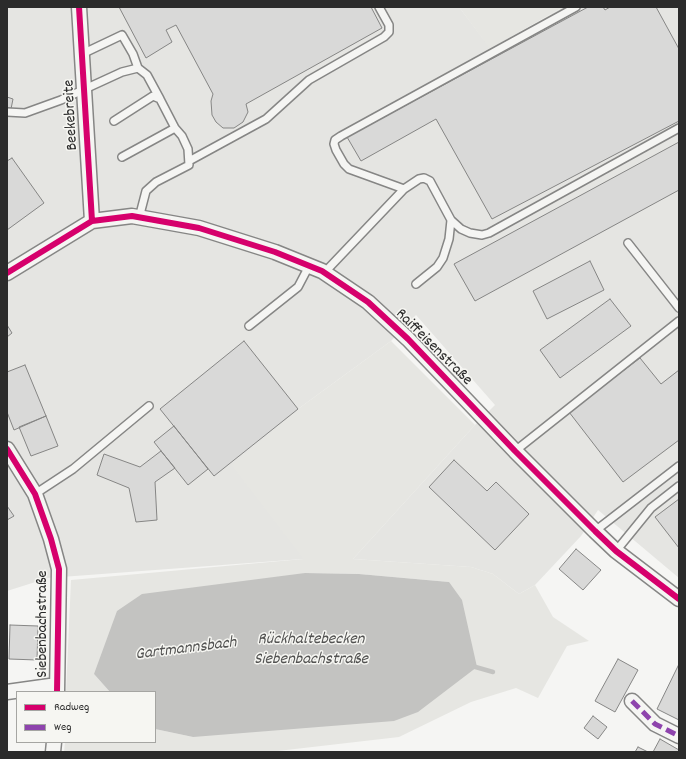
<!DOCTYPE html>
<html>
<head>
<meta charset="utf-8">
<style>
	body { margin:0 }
	#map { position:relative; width:686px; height:759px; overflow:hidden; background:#f5f5f3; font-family:Dekko,sans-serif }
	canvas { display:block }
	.frame { position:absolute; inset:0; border:8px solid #2b2b2b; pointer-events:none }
	.legend { position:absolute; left:16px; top:691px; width:140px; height:52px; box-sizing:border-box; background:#f6f6f2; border:1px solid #a5a5a2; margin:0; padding:5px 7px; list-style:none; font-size:12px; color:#2b2b2b }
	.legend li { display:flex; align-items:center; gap:8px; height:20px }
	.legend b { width:20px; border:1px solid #a5a5a2 }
</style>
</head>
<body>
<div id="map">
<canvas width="686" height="759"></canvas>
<div class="frame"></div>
<ul class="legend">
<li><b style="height:5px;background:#d6006c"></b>Radweg</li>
<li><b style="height:5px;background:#8e44ad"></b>Weg</li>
</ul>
</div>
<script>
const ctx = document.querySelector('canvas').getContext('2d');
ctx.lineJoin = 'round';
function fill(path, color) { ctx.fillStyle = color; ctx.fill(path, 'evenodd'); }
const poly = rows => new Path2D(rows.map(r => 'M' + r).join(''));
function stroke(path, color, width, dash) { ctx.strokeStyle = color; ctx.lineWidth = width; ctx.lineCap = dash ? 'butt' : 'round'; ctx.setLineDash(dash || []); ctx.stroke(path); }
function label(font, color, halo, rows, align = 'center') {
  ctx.font = font + ' Dekko,sans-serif'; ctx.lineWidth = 3; ctx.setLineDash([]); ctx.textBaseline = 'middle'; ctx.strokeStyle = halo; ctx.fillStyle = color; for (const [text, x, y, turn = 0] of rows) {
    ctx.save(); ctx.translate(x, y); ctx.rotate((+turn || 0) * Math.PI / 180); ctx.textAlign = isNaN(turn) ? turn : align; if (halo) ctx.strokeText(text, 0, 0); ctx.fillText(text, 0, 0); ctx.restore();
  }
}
fill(poly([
	[7,7,459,7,491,49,563,7,679,7,679,578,598,510,581,536,535,585,519,594,493,574,471,567,353,559,475,425,495,405,416,315,391,341,298,409,303,559,48,578,7,591]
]), '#e5e5e2');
fill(poly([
	[459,7,563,7,490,49],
	[391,341,475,425,353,559,471,567,493,574,519,594,535,585,553,617,589,641,567,646,538,698,516,688,471,702,399,737,269,752,64,752,65,742,155,742,155,729,193,737,449,582,359,574,305,573,94,674,110,692,66,692,71,580,303,559,231,465,298,409]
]), '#e6e6e2');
fill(poly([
	[305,573,359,574,449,582,462,600,477,667,418,712,394,721,193,737,155,729,155,692,110,692,94,674,117,611,142,594]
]), '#c3c3c1');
stroke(poly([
	[472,666,493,672]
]), '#c3c3c1', 4.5);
const building = poly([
	[119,7,371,7,382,28,246,104,248,112,243,122,234,128,223,128,216,122,212,115,211,101,213,94,176,25,166,30,172,42,146,58,119,7],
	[588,7,603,7,605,10,610,7,656,7,679,49,679,121,492,219,436,119,361,161,347,137,588,7],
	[7,97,13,99,11,109,7,108,7,97],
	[679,142,679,190,475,301,454,264,679,142],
	[12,158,44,203,7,230,7,161,12,158],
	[590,261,604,290,547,319,533,291,590,261],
	[610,299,631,326,560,378,540,350,610,299],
	[7,325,12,333,7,337,7,325],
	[244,341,298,409,214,476,160,409,244,341],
	[640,358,661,384,679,370,679,440,623,482,569,412,640,358],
	[25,365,46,416,14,430,7,412,7,372,25,365],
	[46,416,58,446,31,456,19,427,46,416],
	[174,426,208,469,188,485,154,442,174,426],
	[161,451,175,468,155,482,157,520,136,522,129,488,97,475,104,454,140,467,161,451],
	[454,460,487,491,496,482,529,514,495,550,429,487,454,460],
	[679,499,679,548,655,517,679,499],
	[7,506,14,516,7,520,7,506],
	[576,549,601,570,583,590,559,569,576,549],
	[10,625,38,626,37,660,9,659,10,625],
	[618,659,638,670,615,712,595,701,618,659],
	[679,664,679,720,657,709,679,664],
	[593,716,607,727,598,739,584,728,593,716],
	[660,739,679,750,679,752,653,752,660,739],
	[638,747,648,752,635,752,638,747]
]);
fill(building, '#d9d9d8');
stroke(building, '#868685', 1);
const service = poly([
	[82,54,122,35,133,54,138,68],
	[7,112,25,113,61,100,122,72,138,68,147,75,160,99],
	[114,121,153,96,160,99,175,128],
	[122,157,175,128,182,136,188,149,189,165,156,182,146,191,139,218],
	[189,161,266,119,309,80,384,37,389,32,389,25,379,7],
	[404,189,349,169,344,164,336,150,334,144,335,140,341,136,576,7],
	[628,243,679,308],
	[324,273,404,189,419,179,424,178,430,181,451,220,461,229,470,233,482,235,489,233,679,128],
	[416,284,437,267,443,258,449,239,451,220],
	[249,326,298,287,309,266],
	[515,451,679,321],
	[35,494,73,469,149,406],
	[595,531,679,466],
	[616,551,651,508,679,486]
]);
const minor = poly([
	[79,7,92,221],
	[7,273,92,221,132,216,199,228,275,252,322,271,368,302,408,339,515,451,595,531,616,551,679,599],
	[7,449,35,494,51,539,59,569,57,692],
	[7,692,57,685],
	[632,701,655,724,679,736],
	[53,752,54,742]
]);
stroke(service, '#868685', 10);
stroke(minor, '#868685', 17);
stroke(service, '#f5f5f3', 7);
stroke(minor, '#f5f5f3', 14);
stroke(poly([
	[632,701,655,724,679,736]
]), '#8e44ad', 5, [10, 5]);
stroke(poly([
	[79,7,92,221],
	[7,273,92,221,132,216,199,228,275,252,322,271,368,302,408,339,515,451,595,531,616,551,679,599],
	[7,449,35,494,51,539,59,569,57,692]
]), '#d6006c', 6);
label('16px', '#2b2b2b', '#f6f6f2', [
	["Beekebreite",72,115,-93],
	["Raiffeisenstraße",433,348,45],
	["Siebenbachstraße",44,624,-90]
]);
label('italic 17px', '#525251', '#f6f6f2', [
	["Rückhaltebecken",311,641],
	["Siebenbachstraße",311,661],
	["Gartmannsbach",186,650,-7]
]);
</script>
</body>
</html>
